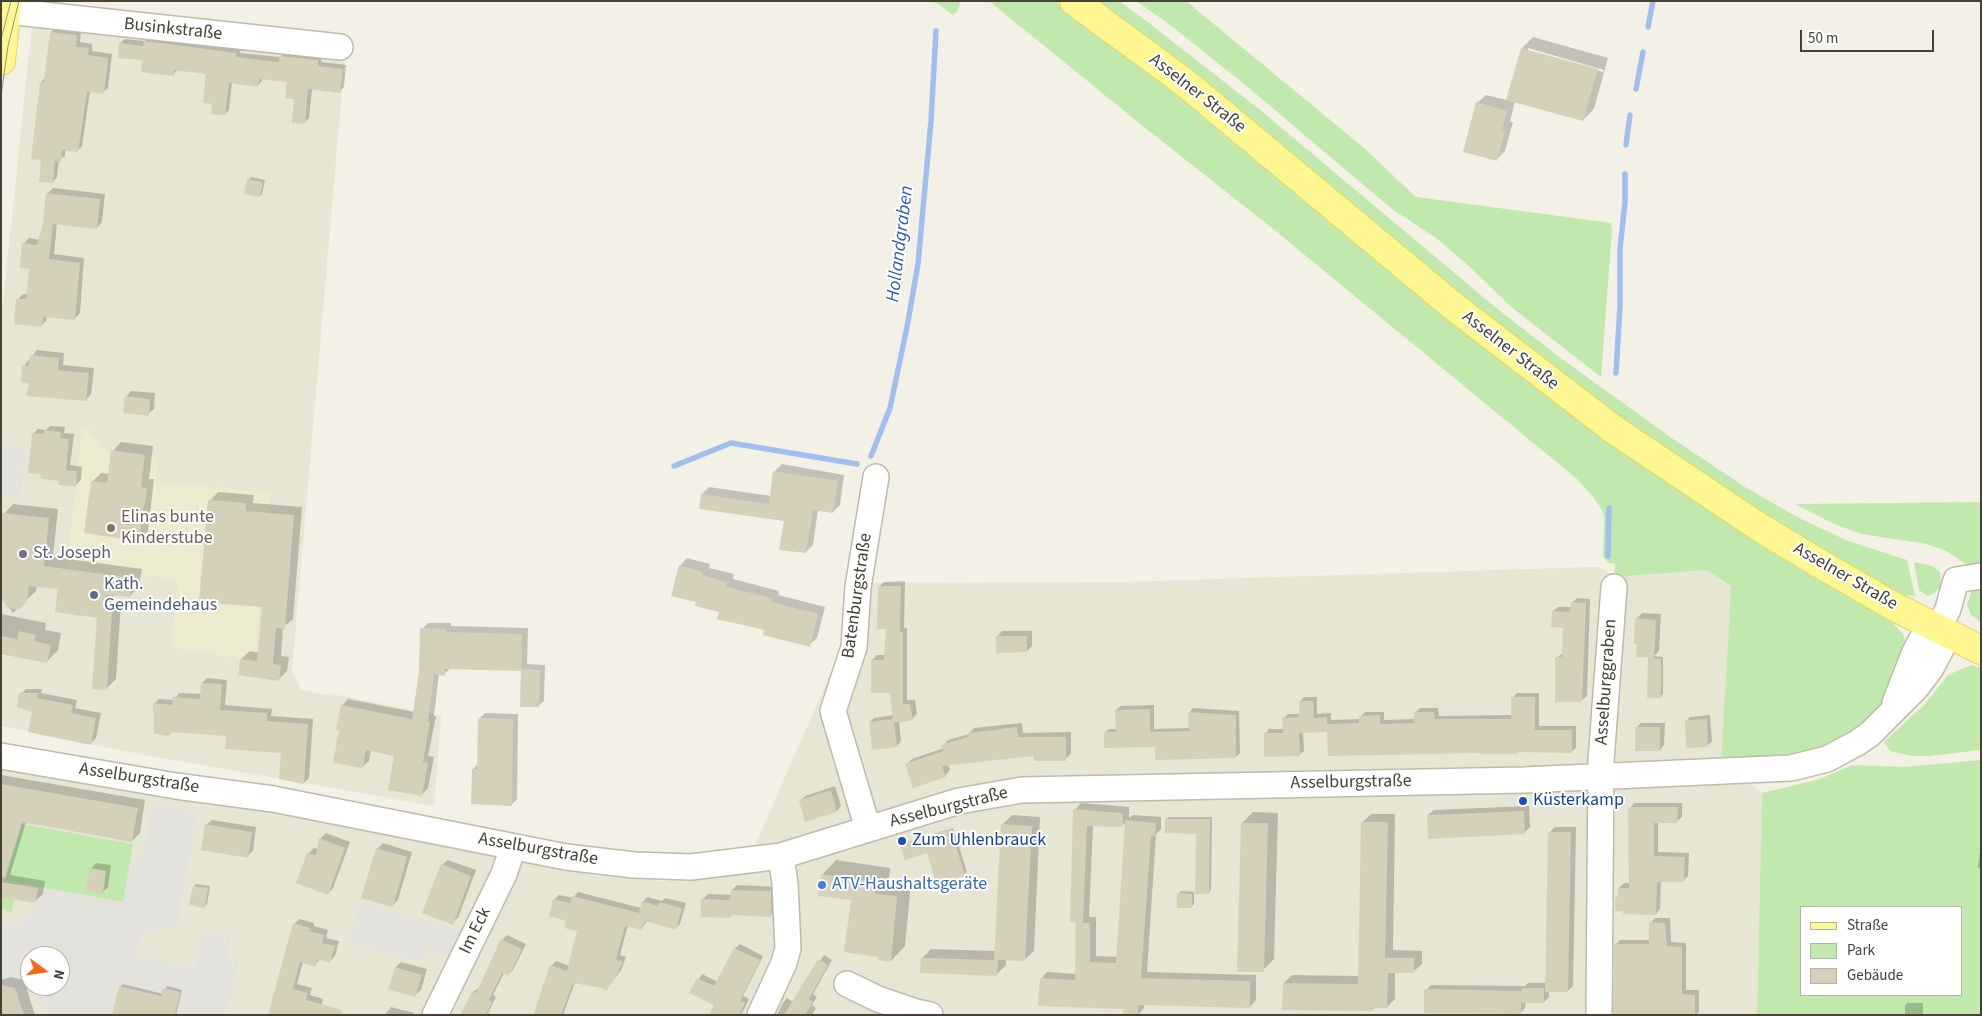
<!DOCTYPE html>
<html>
<head>
<meta charset="utf-8">
<style>
	body { margin:0 }
	#map { position:relative; width:1982px; height:1016px; overflow:hidden; background:#f3f1e5; font-family:"Source Sans 3",sans-serif }
	canvas { display:block }
	.frame { position:absolute; inset:0; border:2px solid #454235; pointer-events:none }
	.legend { position:absolute; left:1800px; top:906px; width:162px; height:90px; box-sizing:border-box; background:#fff; border:1px solid #b5b3ae; margin:0; padding:6px 9px; list-style:none; font-size:15px; color:#454235 }
	.legend li { display:flex; align-items:center; gap:10px; height:25px }
	.legend b { width:25px; border:1px solid #b5b3ae }
	.north { position:absolute; left:20px; top:946px; width:50px; height:50px; box-sizing:border-box; background:#fff; border:1px solid #b5b3ae; border-radius:50%; rotate:104deg; font-size:14px; font-weight:700; line-height:20px; text-align:center; color:#454235 }
	.north::after { content:''; display:block; margin:auto; width:18px; height:22px; background:#fc6713; clip-path:polygon(50% 0,100% 100%,50% 72%,0 100%) }
	.scale { position:absolute; left:1800px; top:30px; width:134px; height:22px; box-sizing:border-box; border:2px solid #454235; border-top:0; padding-left:6px; font-size:15px; line-height:18px; white-space:nowrap; color:#454235; -webkit-text-stroke:4px #fff; paint-order:stroke }
</style>
</head>
<body>
<div id="map">
<canvas width="1982" height="1016"></canvas>
<div class="frame"></div>
<ul class="legend">
<li><b style="height:6px;background:#fff792"></b>Straße</li>
<li><b style="height:14px;background:#c1e8ad"></b>Park</li>
<li><b style="height:14px;background:#d4d0ba"></b>Gebäude</li>
</ul>
<div class="north">N</div>
<div class="scale">50 m</div>
</div>
<script>
const ctx = document.querySelector('canvas').getContext('2d');
ctx.lineJoin = 'round';
function fill(path, color) { ctx.fillStyle = color; ctx.fill(path, 'evenodd'); }
const poly = rows => new Path2D(rows.map(r => 'M' + r).join(''));
function stroke(path, color, width, dash) { ctx.strokeStyle = color; ctx.lineWidth = width; ctx.lineCap = dash ? 'butt' : 'round'; ctx.setLineDash(dash || []); ctx.stroke(path); }
function label(font, color, halo, rows, align = 'center') {
  ctx.font = font + ' "Source Sans 3",sans-serif'; ctx.lineWidth = 4; ctx.setLineDash([]); ctx.textBaseline = 'middle'; ctx.strokeStyle = halo; ctx.fillStyle = color; for (const [text, x, y, turn = 0] of rows) {
    ctx.save(); ctx.translate(x, y); ctx.rotate((+turn || 0) * Math.PI / 180); ctx.textAlign = isNaN(turn) ? turn : align; if (halo) ctx.strokeText(text, 0, 0); ctx.fillText(text, 0, 0); ctx.restore();
  }
}
fill(poly([
	[32,25,345,55,292,670,301,690,327,695,328,693,441,716,434,806,144,755,1,726,1,322],
	[1591,567,1599,567,1614,577,1707,570,1731,588,1721,762,1762,793,1757,1015,1,1015,1,760,584,866,584,874,659,881,743,873,870,583,1124,582],
	[30,956,60,956,60,986,30,986]
]), '#e7e5d3');
fill(poly([
	[84,427,101,441,102,449,159,457,156,481,270,493,255,661,171,647,178,580,145,576,144,579,66,569,82,428]
]), '#eceacf');
fill(poly([
	[924,1,961,1,957,12,953,15,937,3],
	[989,1,1056,1,1134,56,1756,538,1806,572,1892,622,1903,634,1905,640,1905,649,1888,698,1874,714,1853,733,1804,756,1721,762,1731,588,1730,586,1707,570,1614,577,1615,564,1609,563,1603,557,1604,518,1602,510,1594,498,1577,479,1272,228,1144,127],
	[1092,1,1119,1,1145,20,1259,109,1495,307,1562,359,1673,439,1745,487,1797,517,1848,541,1907,560,1915,596,1903,595,1787,531,1639,436],
	[1136,1,1186,1,1364,148,1416,197,1611,223,1612,230,1601,377,1510,306,1468,265,1436,238,1392,209,1250,89,1169,24],
	[1981,502,1981,569,1972,568,1946,551,1927,544,1862,534,1834,524,1795,504],
	[1914,562,1932,566,1940,572,1941,587,1934,593,1928,596,1919,590],
	[1981,580,1981,622,1971,615,1967,605,1973,587],
	[1971,665,1981,668,1981,750,1930,756,1911,756,1890,751,1884,742,1924,705,1948,675],
	[1981,760,1981,1015,1757,1015,1762,793,1820,779,1852,765,1904,767],
	[1801,907,1961,907,1961,995,1801,995],
	[22,824,133,844,123,902,17,883,12,912,1,909,1,893]
]), '#c1e8ad');
fill(poly([
	[1,446,25,449,20,497,1,495],
	[152,804,197,813,176,929,160,926,139,938,137,954,195,969,204,932,230,938,226,959,238,962,226,1015,175,1015,178,1000,182,1001,183,993,164,988,161,996,119,986,112,1015,45,1015,38,995,30,990,1,983,1,921,15,926,30,918,34,903,36,903,39,888,123,903,131,857,143,859],
	[30,956,60,956,60,986,30,986],
	[360,902,458,930,451,956,427,949,422,962,348,941]
]), '#e3e2dd');
fill(poly([
	[56,28,81,31,80,42,92,44,92,51,112,54,108,88,103,92,90,91,82,146,77,151,65,150,65,156,59,160,57,177,53,182,42,159,41,82,45,78,51,32],
	[150,37,241,49,240,53,280,57,285,52,322,56,321,62,346,65,344,87,339,92,312,89,309,118,305,122,288,81,262,78,262,81,257,86,232,82,229,110,225,114,213,103,208,73,177,70,173,75,143,59,120,43,125,39,145,41],
	[1533,37,1608,58,1594,109,1583,120,1515,101,1510,122,1513,122,1505,151,1496,160,1477,103,1486,95,1507,100,1522,48],
	[1528,48,1604,70,1603,72,1528,51],
	[251,177,265,180,262,194,260,196,249,180],
	[53,188,105,194,102,222,97,227,57,223,54,254,84,258,80,313,75,318,47,316,46,321,41,326,17,300,23,294,28,294,30,268,23,244,29,238,40,240,44,223,47,194],
	[37,350,64,353,63,365,94,368,91,394,86,400,31,382,24,366],
	[131,391,155,393,154,409,148,414,126,397],
	[50,426,65,427,64,433,74,434,70,465,82,467,81,480,76,485,60,480,33,434,38,429,46,430],
	[121,442,153,446,149,479,154,479,148,531,139,539,92,482,101,473,110,474,113,451],
	[782,464,844,475,840,505,833,512,818,509,813,545,806,552,785,520,702,494,709,487,771,496,775,471],
	[218,492,254,495,253,503,302,507,293,619,283,627,281,656,289,657,287,671,278,680,241,659,250,651,259,653,263,606,210,501],
	[13,504,58,509,53,557,142,569,139,586,130,596,114,595,113,600,121,602,116,679,107,688,98,617,59,588,37,585,36,591,13,613,1,598,1,534,4,514],
	[687,558,710,564,709,568,734,574,733,579,779,591,778,595,825,607,817,638,809,645,765,630,697,601,680,566],
	[905,581,904,628,907,628,907,700,915,700,917,714,912,719,899,721,901,741,897,746,870,722,874,718,894,715,891,691,872,660,877,655,885,655,887,628,880,586,884,582],
	[1577,598,1590,599,1587,696,1582,700,1556,658,1563,653,1564,626,1553,611,1558,607,1572,607,1572,603],
	[1642,613,1661,614,1659,651,1654,656,1663,657,1663,694,1660,697,1649,658,1651,657,1638,643,1636,619],
	[1,614,46,623,45,630,61,633,58,650,47,661,1,653],
	[428,623,451,623,451,626,528,628,527,664,545,665,544,701,538,706,521,705,522,668,520,670,451,668,444,674,439,673,434,716,436,716,428,756,434,757,428,788,422,794,396,755,371,750,369,761,362,767,340,729,342,706,348,699,414,712,420,672,422,629],
	[1002,631,1032,631,1032,646,1027,651,997,637],
	[207,678,227,680,225,705,272,709,271,716,313,719,309,778,304,783,282,752,227,735,173,731,170,734,154,704,159,699,174,700,179,693,201,694,202,683],
	[26,689,42,689,41,693,77,700,75,708,101,713,96,738,91,743,34,711,21,694],
	[1517,693,1539,693,1539,726,1576,726,1576,748,1571,752,1518,751,1517,752,1328,731,1303,731,1304,751,1299,755,1265,734,1269,729,1284,729,1284,718,1288,714,1300,714,1300,702,1304,697,1317,697,1317,714,1331,713,1331,720,1361,719,1361,716,1365,712,1384,712,1384,720,1415,719,1415,713,1420,708,1438,708,1439,716,1512,715,1512,698],
	[1154,705,1154,729,1190,728,1189,713,1193,708,1239,711,1240,753,1236,757,1156,745,1105,733,1109,729,1117,729,1116,710,1121,706],
	[485,713,518,714,517,799,512,804,473,769,478,764,480,718],
	[1710,715,1712,741,1708,745,1686,721,1690,717],
	[1022,723,1023,733,1071,732,1071,754,1065,759,1036,755,948,764,950,770,945,776,907,764,912,759,944,748,943,746,948,740,969,734,974,728],
	[1641,723,1665,723,1664,745,1660,750,1636,728],
	[1,775,145,800,140,833,132,841,26,822,10,875,45,881,43,894,35,901,4,896,1,901],
	[835,786,841,806,837,811,800,801,805,796],
	[1081,803,1129,807,1129,818,1133,815,1161,817,1161,829,1156,834,1147,972,1256,975,1256,1000,1250,1007,1144,1004,1144,1008,1138,1015,1125,1008,1041,979,1047,972,1076,974,1075,810],
	[1126,822,1118,957,1096,956,1096,917,1089,917,1093,825,1122,826],
	[1634,803,1682,803,1682,817,1677,821,1658,822,1658,852,1689,853,1688,876,1683,881,1661,881,1660,909,1656,914,1616,898,1619,895,1619,888,1624,883,1630,883,1630,808],
	[1529,806,1530,827,1524,833,1428,815,1434,810],
	[1253,812,1278,813,1274,959,1263,970,1242,823],
	[1371,814,1395,814,1393,950,1422,951,1422,964,1413,972,1395,972,1395,999,1387,1007,1375,1007,1372,1010,1284,983,1292,975,1359,976,1363,822],
	[1012,815,1040,817,1034,951,1024,960,1006,959,1006,965,997,974,922,958,931,949,996,951,1002,825],
	[1169,817,1212,817,1211,890,1208,893,1194,892,1194,904,1191,907,1178,894,1181,891,1196,892,1197,833,1166,819],
	[212,820,256,827,253,851,247,856,206,825],
	[1555,827,1576,827,1573,986,1568,991,1549,991,1549,997,1544,1002,1526,1002,1525,1008,1520,1013,1426,990,1431,985,1525,986,1528,983,1546,983,1549,833],
	[953,828,967,872,964,874,928,852,901,846,904,843],
	[326,833,350,842,333,888,327,894,308,854,314,848,318,849,320,839],
	[383,843,412,852,398,900,392,906,377,849],
	[1980,852,1981,852,1981,868,1978,868],
	[448,860,476,870,458,918,452,923,442,865],
	[836,860,890,868,889,880,911,882,905,946,891,961,853,899,822,875],
	[96,863,111,865,108,887,102,893,91,869],
	[196,884,210,886,207,904,205,906,194,886],
	[737,885,776,887,776,910,771,915,733,914,730,917,703,899,708,894,732,895,732,890],
	[578,892,641,908,643,902,647,897,662,901,665,898,686,903,680,924,675,929,647,921,642,929,628,925,620,955,626,957,621,970,606,990,602,987,575,982,563,1015,535,1015,551,966,556,961,570,966,578,930,567,920,555,899,559,895,573,898],
	[1655,918,1670,918,1671,942,1686,943,1686,990,1699,990,1699,1012,1697,1015,1615,1015,1616,944,1620,940,1650,940,1650,923],
	[300,919,314,923,314,926,328,930,326,938,339,941,335,956,330,961,320,959,315,965,303,962,297,984,312,988,310,995,323,999,319,1014,269,1015,294,924],
	[507,935,526,944,513,970,508,975,504,973,493,995,496,997,488,1013,491,1015,461,1015,473,992,479,988,502,940],
	[740,944,763,956,743,996,749,999,741,1015,710,1015,716,1005,691,992,702,974,718,982,735,948],
	[824,955,832,960,813,994,817,997,812,1005,816,1008,812,1015,777,1015,783,1003,787,998,793,1002],
	[401,962,427,969,421,990,415,995,396,967],
	[11,977,24,980,35,1015,1,1015,1,980],
	[123,984,163,994,167,986,182,990,176,1015,114,1015,120,987],
	[1907,1003,1923,1003,1923,1015,1905,1015,1905,1006],
	[391,1007,414,1013,413,1015,385,1015]
]), '#0003');
stroke(poly([
	[1648,27,1653,1],
	[1636,89,1643,52],
	[1626,145,1630,115],
	[1616,373,1620,306,1620,249,1625,202,1625,174],
	[871,456,890,408,907,327,918,264,931,121,936,31],
	[674,466,731,443,857,464],
	[1608,556,1609,508]
]), '#a0bff1', 5.5);
fill(poly([
	[50,32,77,35,76,47,89,48,88,55,108,58,104,94,87,92,78,152,62,150,61,162,55,161,53,183,39,182,41,160,31,159,40,82,44,82],
	[144,41,237,53,236,57,279,62,279,56,318,60,318,66,343,69,340,93,308,89,305,124,292,123,294,99,285,98,287,82,259,79,258,87,229,83,225,115,211,114,212,104,203,103,206,74,174,70,174,76,141,72,142,60,118,58,119,43,143,46],
	[1521,48,1598,69,1583,121,1506,100],
	[1476,102,1507,111,1502,130,1505,131,1497,161,1463,152],
	[247,179,263,182,260,197,244,194],
	[46,193,100,199,97,229,53,224,49,259,80,263,75,320,43,317,42,327,14,324,16,299,26,299,29,269,20,268,22,243,37,245,43,223],
	[30,355,59,358,58,370,89,373,86,401,26,396,29,383,21,382,22,365,28,366],
	[125,396,150,399,149,416,123,413],
	[44,430,61,432,60,438,69,439,66,470,77,471,76,487,58,485,59,481,41,479,40,474,28,473,32,433,44,434],
	[111,450,145,455,141,487,147,488,139,541,84,533,91,481,107,483],
	[773,471,838,481,833,513,813,510,806,553,779,550,784,521,699,509,701,494,769,504],
	[208,500,246,503,246,511,294,515,285,629,276,628,273,664,281,665,279,681,238,675,240,659,257,661,262,607,199,602],
	[2,513,49,518,44,566,133,578,130,597,106,595,104,610,112,611,107,690,92,689,97,618,55,612,58,589,29,586,27,602,18,610,8,608,1,598],
	[679,565,703,572,702,575,727,582,726,587,772,598,771,602,818,614,810,647,763,635,764,630,717,619,719,612,695,606,696,602,671,596],
	[878,586,901,586,900,632,903,632,903,704,910,704,913,720,894,723,897,747,872,750,869,722,893,719,890,693,871,693,871,660,884,660,886,629,877,629],
	[1571,602,1586,603,1582,702,1555,702,1555,657,1562,657,1563,628,1551,627,1552,611,1570,612],
	[1635,618,1656,620,1654,658,1636,657,1637,644,1634,644],
	[420,628,446,629,446,632,522,634,521,671,445,669,445,676,434,674,428,722,430,722,423,762,428,763,422,796,388,790,394,756,366,750,363,768,333,763,339,730,336,730,341,705,412,719,419,672],
	[19,631,36,635,34,641,51,645,47,663,1,654,1,636,17,639],
	[996,636,1027,636,1027,652,996,653],
	[1648,658,1661,659,1661,698,1647,698],
	[521,669,540,670,539,707,520,707],
	[201,683,222,684,220,710,267,713,267,721,308,724,304,784,279,779,281,753,225,749,226,736,171,732,170,736,154,734,153,703,172,705,173,697,200,699],
	[19,693,38,693,37,698,73,705,71,713,96,718,91,745,28,732,32,712,17,707],
	[1511,697,1535,697,1535,730,1572,730,1572,753,1517,752,1517,754,1480,754,1480,753,1328,756,1327,732,1299,733,1300,756,1264,757,1264,733,1283,733,1282,718,1299,717,1299,701,1313,701,1314,718,1327,717,1327,724,1359,723,1359,716,1380,715,1380,724,1414,723,1414,712,1434,712,1435,719,1511,719],
	[1150,709,1150,732,1189,731,1188,712,1236,715,1236,758,1155,760,1155,747,1104,748,1104,732,1116,732,1115,710],
	[478,718,513,719,512,806,471,804,472,769,477,769],
	[1707,719,1708,747,1686,748,1685,720],
	[1017,727,1018,737,1066,737,1066,761,1034,761,1034,756,942,766,946,777,913,788,905,764,943,751,941,745,968,737,968,733],
	[1635,727,1660,727,1660,751,1635,751],
	[1,784,138,808,132,842,22,822,5,878,1,877],
	[831,790,837,812,805,822,799,800],
	[1628,807,1678,807,1677,823,1654,823,1654,856,1685,857,1684,882,1657,882,1656,915,1623,914,1623,911,1615,911,1615,897,1618,897,1618,888,1629,888],
	[1073,809,1123,813,1123,827,1087,826,1083,923,1090,923,1090,962,1116,963,1125,820,1156,823,1155,837,1151,836,1141,978,1250,981,1250,1008,1138,1005,1138,1015,1123,1015,1123,1009,1038,1006,1040,978,1075,980,1076,922,1080,923,1070,922],
	[1524,811,1525,834,1428,839,1427,815],
	[1165,819,1210,819,1209,894,1195,894,1196,834,1165,833],
	[1361,822,1388,822,1385,958,1414,958,1414,973,1388,973,1387,1008,1372,1008,1372,1011,1282,1010,1283,983,1358,984],
	[1241,823,1268,823,1264,972,1237,972],
	[205,824,252,832,248,858,201,850],
	[1001,824,1032,826,1025,961,998,960,997,976,920,973,921,958,994,960],
	[951,829,965,876,936,884,927,853,905,860,900,845],
	[1548,832,1571,832,1568,992,1545,992],
	[319,838,345,848,328,895,296,883,307,853,316,855],
	[376,848,407,857,393,907,361,898],
	[441,864,471,876,453,925,422,913],
	[90,868,106,871,103,894,86,891],
	[821,874,876,882,875,894,897,896,891,962,878,960,878,957,844,952,851,900,818,896],
	[1,882,38,888,35,903,1,897],
	[193,886,208,888,205,908,189,905],
	[731,890,771,891,771,917,731,915,730,918,701,917,701,899,730,900],
	[1177,893,1192,894,1192,908,1177,908],
	[572,896,639,913,642,901,658,906,660,902,682,908,676,930,645,921,642,930,625,926,616,960,623,961,616,976,606,991,602,988,573,983,561,1015,533,1015,550,965,567,971,577,931,564,928,566,921,549,916,553,899,570,903],
	[1649,922,1665,923,1667,946,1682,947,1682,994,1695,995,1695,1015,1613,1015,1614,944,1649,944],
	[293,923,310,928,309,931,324,935,322,943,335,946,330,963,317,959,315,967,300,962,293,989,308,993,306,1000,342,1010,341,1015,268,1015],
	[501,939,522,949,509,976,502,973,489,1000,492,1002,486,1015,460,1015,472,992,476,993],
	[734,948,760,960,740,1001,745,1003,739,1015,709,1015,714,1005,689,993,697,978,714,986],
	[818,959,828,965,809,999,813,1002,805,1015,784,1015],
	[395,967,422,975,415,997,388,989],
	[1,985,15,988,24,1015,1,1015],
	[119,986,161,996,163,988,180,992,175,1015,112,1015],
	[1522,988,1544,988,1544,1003,1521,1003,1521,1014,1424,1013,1424,989,1521,991]
]), '#d4d0ba');
const minor = poly([
	[7,11,340,47],
	[1938,629,1948,609,1956,580,1981,576],
	[1895,703,1914,654,1930,624],
	[1,756,176,786,273,799,566,857,634,865,691,867,781,856,959,801,1022,790,1524,780,1791,768,1827,759,1857,743,1870,734,1916,688,1931,668,1949,634],
	[868,829,833,711,854,647,858,587,876,477],
	[847,984,878,999,916,1012,930,1015],
	[435,1015,504,874,513,847],
	[760,1015,784,963,788,948,785,883,781,856],
	[1599,1015,1601,761,1614,587]
]);
const major = poly([
	[1074,1,1184,82,1453,306,1613,429,1759,527,1817,562,1893,606,1981,650],
	[1,61,7,1]
]);
stroke(minor, '#bebba8', 28);
stroke(major, '#e4d961', 30);
stroke(minor, '#fff', 25);
stroke(major, '#fff792', 28);
stroke(poly([
	[1,39,11,1],
	[1,96,8,46,19,1]
]), '#959595', 1);
for (const [x, y, r, color] of [
	[111,528,5,"#8d6e63"],
	[23,554,5,"#6b7280"],
	[94,595,5,"#5c6f8a"],
	[1523,801,5,"#1a4fb4"],
	[902,841,5,"#1a4fb4"],
	[822,885,5,"#3f7fe0"]
]) { const dot = new Path2D(); dot.arc(x, y, r, 0, 2 * Math.PI); ctx.fillStyle = color; ctx.fill(dot); stroke(dot, '#fff', 2); }
label('18px', '#454235', '#fff', [
	["Businkstraße",173,30,6],
	["Asselner Straße",1197,94,38],
	["Asselner Straße",1510,351,38],
	["Asselner Straße",1845,577,30],
	["Batenburgstraße",858,596,-82],
	["Asselburggraben",1607,682,-86],
	["Asselburgstraße",139,779,9],
	["Asselburgstraße",1351,783,-1],
	["Asselburgstraße",949,808,-14],
	["Asselburgstraße",538,850,10],
	["Im Eck",476,931,-64]
]);
label('18px', '#785e54', '#fff', [
	["Elinas bunte",121,518],
	["Kinderstube",121,539]
], 'left');
label('18px', '#5b616d', '#fff', [
	["St. Joseph",33,554]
], 'left');
label('18px', '#4e5e75', '#fff', [
	["Kath.",104,585],
	["Gemeindehaus",104,606]
], 'left');
label('18px', '#164399', '#fff', [
	["Küsterkamp",1533,801],
	["Zum Uhlenbrauck",912,841]
], 'left');
label('18px', '#366cbe', '#fff', [
	["ATV-Haushaltsgeräte",832,885]
], 'left');
label('italic 19px', '#2d5eb2', '#fff', [
	["Hollandgraben",901,244,-83]
]);
</script>
</body>
</html>
